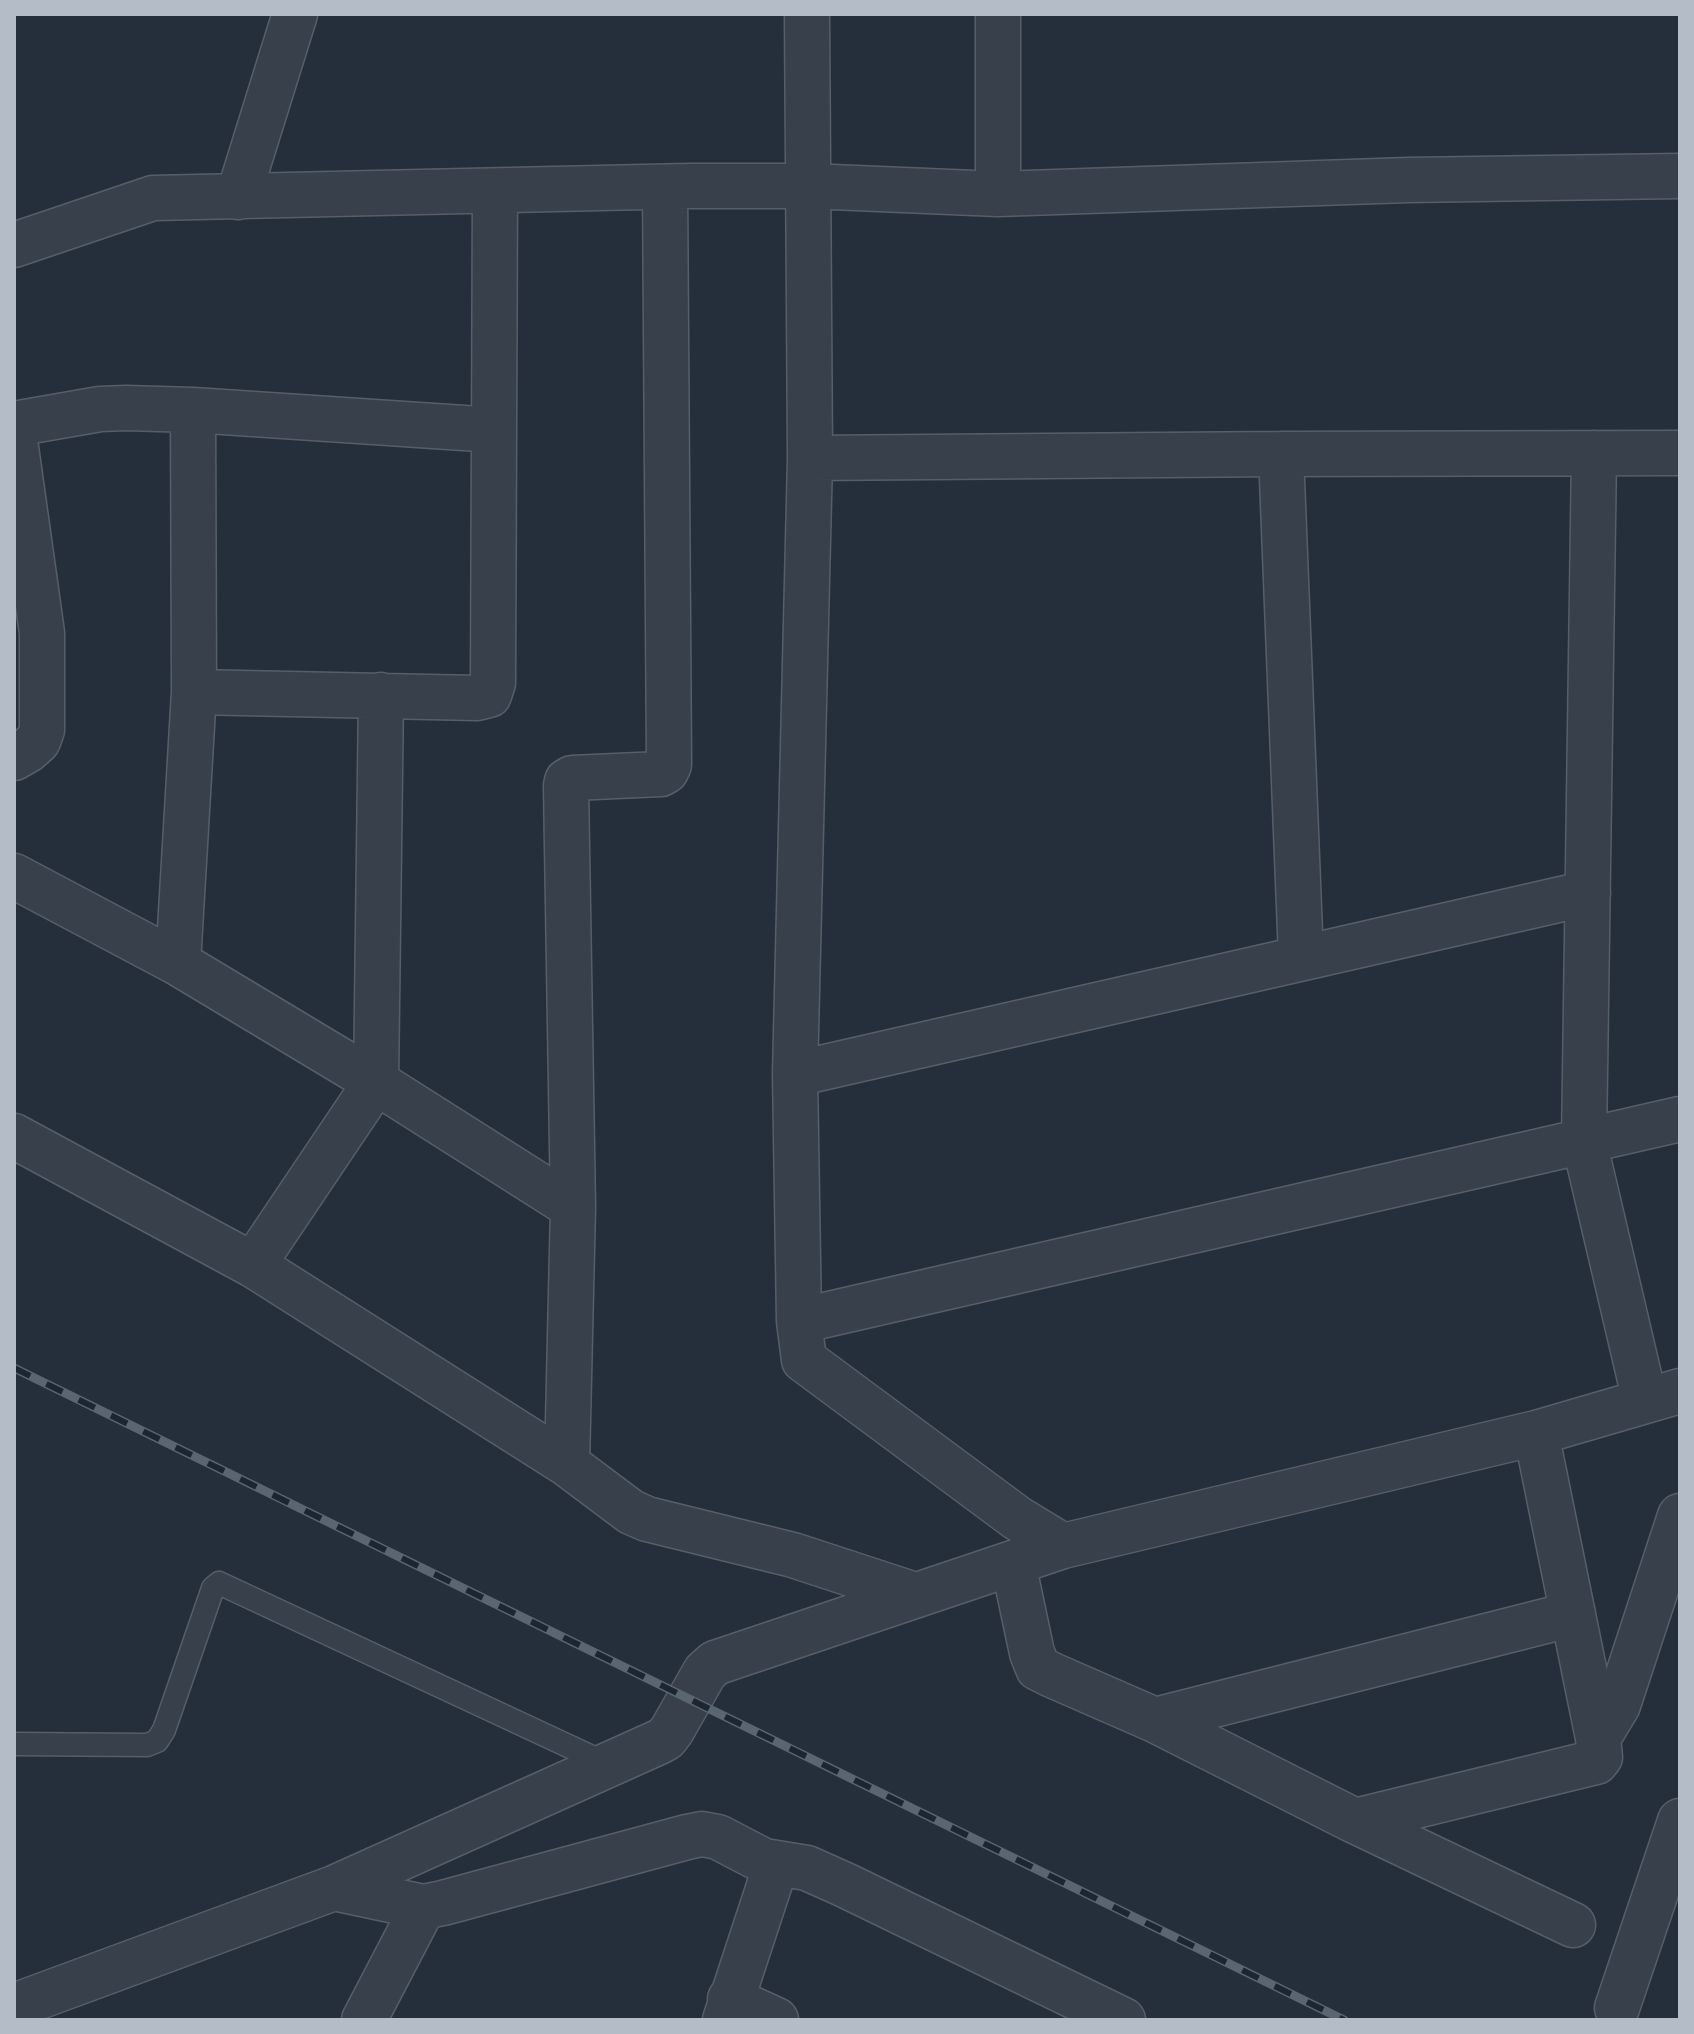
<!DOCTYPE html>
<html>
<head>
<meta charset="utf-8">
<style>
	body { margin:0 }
	#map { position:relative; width:1694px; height:2034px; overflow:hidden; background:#242f3b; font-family:Roboto,sans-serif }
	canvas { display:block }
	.frame { position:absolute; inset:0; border:16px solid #b3bcc7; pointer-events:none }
</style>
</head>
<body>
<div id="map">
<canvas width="1694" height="2034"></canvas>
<div class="frame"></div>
</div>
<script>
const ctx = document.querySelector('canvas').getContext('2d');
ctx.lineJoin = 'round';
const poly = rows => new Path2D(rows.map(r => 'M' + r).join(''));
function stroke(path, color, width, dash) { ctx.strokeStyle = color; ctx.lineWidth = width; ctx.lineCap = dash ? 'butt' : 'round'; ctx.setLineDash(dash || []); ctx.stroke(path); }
const lane = poly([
	[14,1744,147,1745,157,1741,164,1730,213,1588,219,1583,609,1765]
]);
const street = poly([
	[807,14,810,458,795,1074,799,1321,804,1360,1017,1518,1063,1546],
	[998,194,998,14],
	[238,197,295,14],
	[14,245,153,198,689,186,808,186,998,194,1408,180,1680,176],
	[14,424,100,409,126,408,193,410,494,430],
	[14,433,42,633,42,730,38,741,28,750,14,758],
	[1594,453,1584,1141,1645,1401],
	[1281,454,1301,958],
	[810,458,1281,454,1680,453],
	[194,692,477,698,489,695,493,683,495,191],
	[14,876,178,963,376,1082,573,1207],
	[178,963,194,692,193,410],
	[795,1074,1588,893],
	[14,1136,253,1265,567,1464,631,1512,647,1519,793,1555,915,1595],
	[253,1265,376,1082,381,695],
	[799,1321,1680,1119],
	[567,1464,573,1207,566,786,567,781,572,778,661,774,666,771,669,765,665,187],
	[1013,1563,1032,1653,1038,1668,1052,1675,1155,1720,1355,1821,1573,1925],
	[1155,1720,1573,1614],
	[1598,1738,1618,1705,1680,1516],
	[1355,1821,1596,1762,1600,1757,1598,1738,1536,1433],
	[764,1861,807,1868,845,1885,1123,2020],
	[334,1888,423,1907,443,1903,687,1837,702,1834,718,1837,764,1861,770,1869,771,1880,725,2020],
	[730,1999,776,2020],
	[14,2006,334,1888,659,1742,666,1738,672,1730,705,1672,715,1663,1063,1546,1536,1433,1680,1391],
	[1617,2008,1680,1821],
	[364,2020,423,1907]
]);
stroke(lane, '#565f69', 25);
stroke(street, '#565f69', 47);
stroke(lane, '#38414b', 22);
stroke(street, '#38414b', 44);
const rail = poly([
	[14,1368,1344,2020]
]);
stroke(rail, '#5a6572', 9);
stroke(rail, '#1d2630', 6, [18]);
</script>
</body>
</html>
